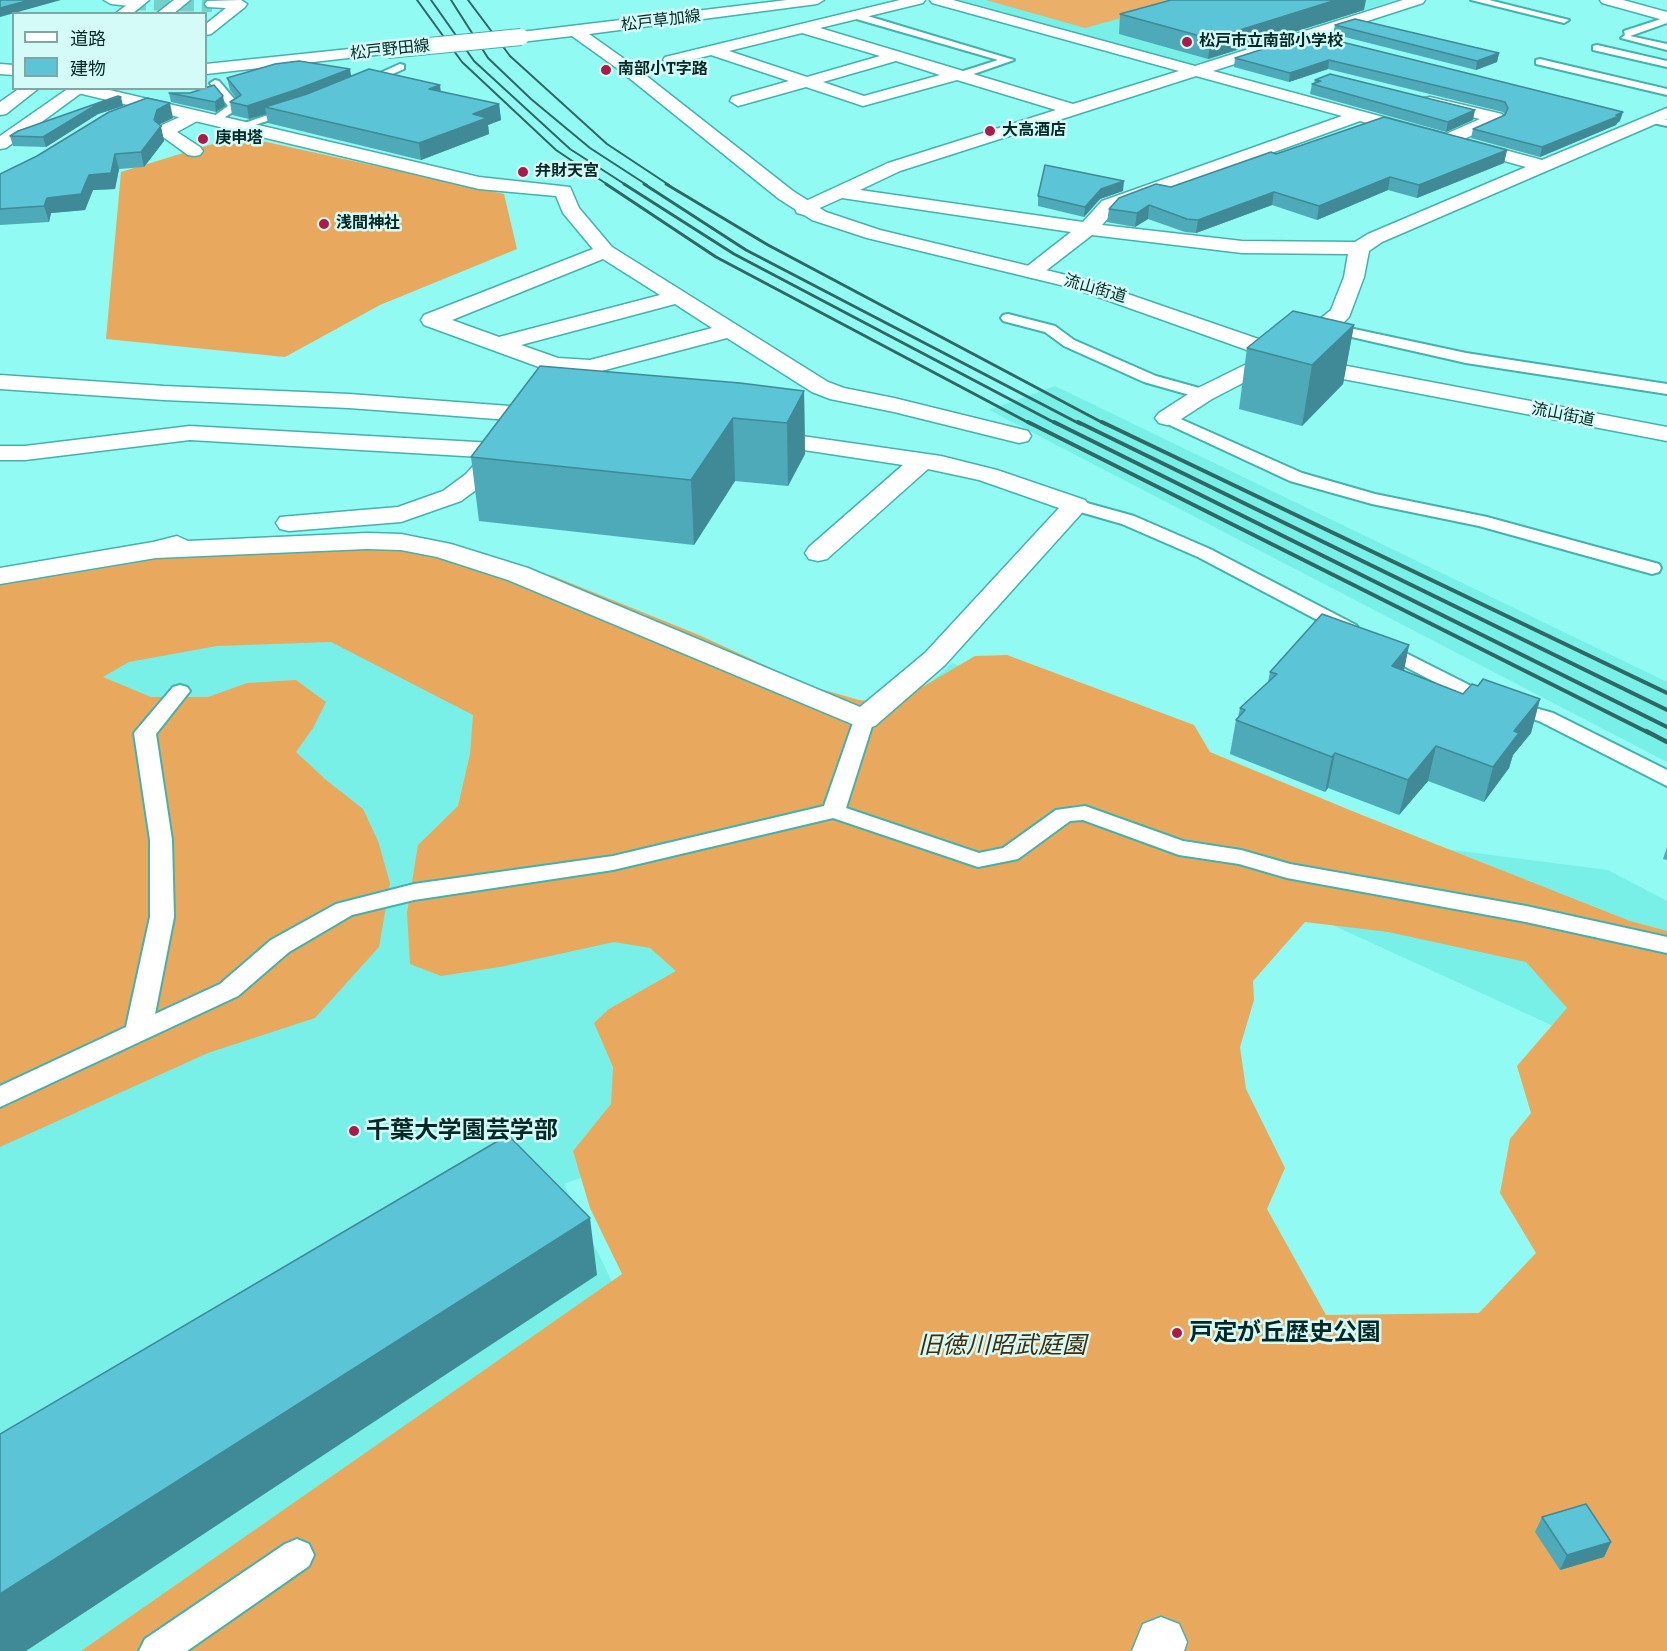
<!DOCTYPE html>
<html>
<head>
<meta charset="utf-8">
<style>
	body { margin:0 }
	#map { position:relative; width:1667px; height:1651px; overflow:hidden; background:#90faf3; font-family:Bitter,"Noto Sans JP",serif }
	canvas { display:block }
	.legend { position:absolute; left:12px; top:12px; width:195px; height:78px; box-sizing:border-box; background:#d5fbf8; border:2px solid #81a7a4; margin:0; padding:8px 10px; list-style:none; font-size:18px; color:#042826 }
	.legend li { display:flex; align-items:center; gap:12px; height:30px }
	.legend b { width:30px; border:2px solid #81a7a4 }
</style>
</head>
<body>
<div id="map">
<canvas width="1667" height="1651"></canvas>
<ul class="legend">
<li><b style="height:8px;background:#fff"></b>道路</li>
<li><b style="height:16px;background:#5bc4d6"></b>建物</li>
</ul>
</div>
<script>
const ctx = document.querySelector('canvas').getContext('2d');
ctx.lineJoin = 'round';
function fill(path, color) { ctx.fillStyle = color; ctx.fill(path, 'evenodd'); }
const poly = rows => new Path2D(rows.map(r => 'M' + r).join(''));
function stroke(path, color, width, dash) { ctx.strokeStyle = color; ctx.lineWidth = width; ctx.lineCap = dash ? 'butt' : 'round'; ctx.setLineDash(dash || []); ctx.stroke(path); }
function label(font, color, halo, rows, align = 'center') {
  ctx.font = font + ' Bitter,"Noto Sans JP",serif'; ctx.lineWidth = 5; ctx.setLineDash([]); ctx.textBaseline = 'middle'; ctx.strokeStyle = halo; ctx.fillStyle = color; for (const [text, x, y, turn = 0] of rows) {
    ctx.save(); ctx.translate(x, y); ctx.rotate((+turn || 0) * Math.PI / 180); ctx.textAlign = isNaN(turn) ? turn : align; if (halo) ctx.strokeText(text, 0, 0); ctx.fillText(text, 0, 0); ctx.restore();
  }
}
fill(poly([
	[959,0,1396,0,1192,65],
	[1055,386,1667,682,1667,762,989,410],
	[225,555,878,731,952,663,1126,727,1421,846,1608,870,1667,901,1667,1078,1304,912,564,1184,705,1471,422,1651,0,1651,0,590]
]), '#78f0e8');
fill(poly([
	[986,0,1187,0,1085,28]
]), '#eaaf69');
fill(poly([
	[239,136,504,194,517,249,380,305,285,357,106,339,121,172],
	[434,545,553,576,699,635,810,686,859,700,895,703,975,656,1007,655,1194,725,1210,752,1352,811,1630,921,1667,931,1667,1651,81,1651,622,1274,590,1208,573,1151,611,1104,613,1067,594,1023,609,1009,676,971,650,948,614,942,500,967,441,976,410,964,407,913,418,845,458,806,470,754,473,715,331,642,217,646,129,662,103,677,151,697,208,697,247,683,296,680,326,702,313,728,296,752,325,779,363,809,378,841,390,883,379,947,315,1018,208,1053,0,1147,0,582,68,574,215,549],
	[1305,922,1388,932,1526,962,1567,1008,1517,1066,1531,1113,1510,1139,1500,1193,1536,1253,1479,1313,1326,1315,1267,1209,1285,1168,1246,1089,1240,1047,1254,1000,1253,981]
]), '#e8a95e');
stroke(poly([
	[130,2,212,4]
]), '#74d0ca', 16, [16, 8]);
const service = poly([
	[1471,0,1489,0,1569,20,1564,23,1471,0],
	[853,14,861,14,1014,60,962,78,954,78,954,74,998,60,853,18,853,14],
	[1667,17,1667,23,1630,36,1667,44,1667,50,1621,38,1625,35,1624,31,1667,17],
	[1597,45,1667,61,1667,67,1593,50,1593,46,1597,45],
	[1540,59,1667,89,1667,95,1536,64,1536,60,1540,59],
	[400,64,404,65,404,69,363,87,359,88,353,85,400,64],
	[215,80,219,81,241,107,214,124,208,121,210,119,228,106,210,83,215,80],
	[294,106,298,107,298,111,239,130,233,127,294,106],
	[1652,117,1667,120,1667,126,1648,122,1648,118,1652,117],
	[1008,314,1055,326,1074,340,1156,376,1210,391,1212,394,1204,399,1144,382,1064,346,1045,332,1003,321,1001,318,1003,315,1008,314],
	[1326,323,1466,353,1667,384,1667,394,1466,363,1321,330,1319,327,1321,324,1326,323],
	[1167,413,1302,473,1375,494,1487,517,1659,564,1661,568,1659,572,1652,574,1479,526,1372,504,1290,481,1161,421,1159,418,1167,413],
	[1076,500,1134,516,1210,549,1356,625,1359,629,1356,633,1342,633,1198,557,1122,524,1070,509,1067,505,1070,501,1076,500],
	[1378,639,1489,695,1553,713,1667,770,1667,786,1539,721,1475,703,1371,649,1368,645,1371,641,1378,639],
	[180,685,187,687,190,691,156,734,172,840,174,917,155,1014,220,984,271,940,336,904,414,884,613,856,824,806,854,720,857,716,864,714,871,716,874,720,846,808,979,853,1003,848,1056,810,1085,806,1183,841,1241,850,1290,864,1526,906,1667,937,1667,953,1526,922,1287,878,1239,864,1179,855,1083,820,1070,821,1018,859,978,867,833,818,613,870,414,900,352,915,289,952,238,996,0,1107,0,1086,126,1027,150,917,150,840,134,733,173,687,180,685],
	[297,1539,309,1544,314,1555,309,1566,187,1651,139,1651,145,1639,285,1544,297,1539]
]);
const pedestrian = poly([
	[193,111,201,116,199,120,177,132,200,147,203,151,200,155,194,156,188,155,159,134,162,125,193,111]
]);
const minor = poly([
	[104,0,136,0,137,2,130,6,111,4,104,0],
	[241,0,247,4,245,7,211,34,206,35,206,24,226,8,207,7,205,4,207,1,241,0],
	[900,0,925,0,923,3,820,28,1073,104,1179,71,932,3,930,0,953,0,1195,66,1403,0,1425,0,1423,3,1213,71,1446,134,1480,119,1424,106,1422,102,1424,98,1430,97,1502,114,1504,118,1502,122,1464,139,1542,160,1667,108,1667,119,1382,242,1369,251,1364,277,1349,317,1334,332,1305,352,1297,354,1289,352,1286,347,1331,310,1344,277,1348,254,1242,253,1092,235,1039,276,1032,278,1025,276,1022,272,1025,268,1071,232,842,198,804,215,797,213,795,209,797,205,888,163,1056,110,957,80,863,106,806,87,738,106,730,101,732,97,789,81,711,55,671,65,663,60,665,57,900,0],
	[802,33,880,56,807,77,729,51,802,33],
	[896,61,940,75,864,96,823,82,896,61],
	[1196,76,1342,116,1102,201,1083,222,860,190,900,171,1196,76],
	[1360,121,1526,167,1368,234,1355,242,1242,241,1102,225,1116,209,1360,121],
	[1600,0,1623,0,1667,12,1667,21,1602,3,1600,0],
	[70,88,101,88,479,177,570,187,579,208,612,247,828,382,844,388,894,398,1028,431,1031,436,1028,441,1019,443,894,412,830,399,812,392,727,338,590,374,547,370,424,325,421,320,424,315,593,249,563,213,556,196,479,189,78,93,70,88],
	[603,259,660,295,499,337,452,320,603,259],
	[675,304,712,328,590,360,558,358,521,345,675,304],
	[1279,348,1287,350,1290,355,1287,360,1212,399,1175,423,1167,425,1159,423,1155,418,1159,413,1196,389,1279,348],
	[0,375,164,386,349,394,550,409,558,411,562,416,558,421,550,423,349,408,164,400,0,389,0,375],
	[190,426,494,443,505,439,514,441,517,446,484,484,461,501,401,522,289,531,280,529,276,523,280,517,398,507,443,491,466,474,481,457,190,440,25,460,0,460,0,446,25,446,190,426],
	[760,430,941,456,997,470,1085,500,1089,505,945,665,875,726,864,729,508,580,437,557,401,550,367,549,156,558,0,584,0,568,153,542,177,536,188,541,367,533,401,534,451,544,528,568,860,707,925,653,1059,508,979,480,928,469,827,559,818,561,809,559,805,553,809,547,903,465,751,442,748,437,751,432,760,430],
	[1161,1617,1179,1624,1187,1642,1184,1651,1132,1651,1143,1624,1161,1617]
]);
const primary = poly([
	[787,0,824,0,817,4,589,34,630,63,793,191,826,212,880,230,1087,280,1308,356,1347,366,1667,427,1667,441,1338,378,1292,366,1073,288,867,238,812,220,779,199,618,69,572,36,521,42,513,37,521,32,787,0],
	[388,45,396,50,393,53,206,74,206,64,388,45],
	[0,64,14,65,14,75,0,74,0,64]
]);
const trunk = poly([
	[133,0,149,0,132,14,115,14,133,0],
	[174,0,190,0,173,14,156,14,174,0],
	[20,88,39,88,6,114,0,115,0,102,20,88],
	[69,88,88,88,6,148,0,149,0,136,69,88]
]);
stroke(service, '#44b2ac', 4);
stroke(pedestrian, '#44b2ac', 3);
stroke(minor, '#44b2ac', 3);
stroke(primary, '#44b2ac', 3);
stroke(trunk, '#44b2ac', 3);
fill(service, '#fff');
fill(pedestrian, '#fff');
fill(minor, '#fff');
fill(primary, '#fff');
fill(trunk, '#fff');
stroke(poly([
	[417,0,462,62,556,150,608,185],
	[431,0,474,61,570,149,626,185],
	[451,0,488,58,531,99,590,148,647,185],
	[468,0,510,56,607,144,669,185]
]), '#2e6764', 2);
stroke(poly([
	[606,184,716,257,1031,424],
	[624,184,734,254,1057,424],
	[644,184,746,250,1080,424],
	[666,184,768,245,1105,424]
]), '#2e6764', 3);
stroke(poly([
	[1028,422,1649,733],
	[1054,422,1667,727],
	[1078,422,1667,710],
	[1102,422,1667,693]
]), '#2e6764', 4);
stroke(poly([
	[1646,731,1667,742]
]), '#2e6764', 4.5);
const primaryBridge = poly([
	[388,50,521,37]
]);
stroke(primaryBridge, '#44b2ac', 18, []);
stroke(primaryBridge, '#fff', 16);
fill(poly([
	[1364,10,1208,59,1119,34,1120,14],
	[1335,25,1499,53,1497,62,1476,70,1333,34],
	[1310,34,1620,121,1617,123,1616,125,1540,157,1471,138,1473,129,1505,115,1503,112,1328,69,1289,82,1234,67,1235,58],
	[351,76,440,92,499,104,501,120,488,125,489,134,421,160,268,123,266,114,249,119,232,115,230,102,236,98,230,90,227,78],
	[1315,80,1473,120,1446,132,1310,94,1312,84,1314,84],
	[169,93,190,93,225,106,216,112,171,102],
	[123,106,98,114,46,147,13,146,10,136],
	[173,118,160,124,164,141,144,167,119,169,115,189,93,190,85,210,51,213,49,222,0,225,0,174],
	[1507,150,1504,163,1417,198,1388,190,1317,220,1272,205,1196,233,1185,232,1148,219,1135,227,1107,222,1109,209,1171,187,1276,154],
	[1123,191,1100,199,1084,217,1038,206,1038,196],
	[1354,325,1343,384,1302,426,1239,409,1247,348],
	[804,391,805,454,788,486,735,481,694,545,479,521,471,457],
	[1409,645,1404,671,1463,694,1478,686,1540,699,1531,733,1513,755,1509,768,1484,802,1428,781,1399,815,1328,788,1325,792,1230,754,1236,720,1238,718,1240,708,1268,682,1270,672],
	[1667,847,1667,860,1663,859],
	[1542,1517,1611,1542,1604,1557,1560,1570,1535,1532]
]), '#4ea9b8');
fill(poly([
	[30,0,61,0,0,17,0,8],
	[1336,0,1366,0,1364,10,1208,59,1211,39],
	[1499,53,1497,62,1476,70,1477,61],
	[1329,60,1328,69,1289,82,1290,73],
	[350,69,352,81,265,107,266,114,249,119,247,106],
	[440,85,442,101,429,89],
	[223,96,225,106,216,112,215,102],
	[121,97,123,106,98,114,46,147,43,137,96,105],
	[170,103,173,118,160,124,158,129,161,126,164,141,144,167,141,152,157,110],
	[499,104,501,120,488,125,489,134,421,160,419,143,473,114],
	[1475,110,1473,120,1446,132,1448,122],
	[1623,112,1620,121,1617,123,1616,125,1540,157,1542,147],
	[1507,150,1504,163,1417,198,1419,185],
	[115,154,119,169,115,189,93,190,85,210,51,213,49,222,44,206,47,198],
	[1390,177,1388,190,1317,220,1319,206],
	[1124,181,1123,191,1100,199,1084,217,1085,207,1101,189],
	[1274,192,1272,205,1196,233,1198,220],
	[1149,205,1148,219,1135,227,1137,213],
	[1354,325,1343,384,1302,426,1312,365],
	[804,391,805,454,788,486,787,423],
	[733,418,735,481,694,545,691,480],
	[1409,645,1402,679,1392,666],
	[1540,699,1531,733,1513,755,1509,768,1484,802,1493,767,1514,731],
	[1436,746,1428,781,1399,815,1408,780],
	[1335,753,1328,788,1325,792,1332,757],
	[590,1218,597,1275,26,1651,0,1651,0,1594],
	[1611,1542,1604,1557,1560,1570,1567,1555]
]), '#408996');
const building = poly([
	[0,0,30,0,0,8,0,0],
	[1171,0,1336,0,1211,39,1120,14,1171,0],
	[1355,19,1499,53,1477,61,1335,25,1355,19],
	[1310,34,1623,112,1616,115,1619,116,1542,147,1473,129,1505,115,1508,108,1505,102,1329,60,1290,73,1235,58,1310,34],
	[299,61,350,69,298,89,247,106,230,102,241,95,227,78,275,64,299,61],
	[369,69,440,85,429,89,499,104,473,114,487,118,419,143,265,107,307,94,369,69],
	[1330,74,1475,110,1448,122,1312,84,1321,81,1315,80,1330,74],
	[214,85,223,96,215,102,169,93,190,93,214,85],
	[118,96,121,97,96,105,43,137,10,136,18,131,118,96],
	[147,98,170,103,157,110,154,120,161,126,141,152,115,154,111,173,89,175,81,194,47,198,44,206,0,209,0,174,37,156,109,112,147,98],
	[1384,117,1507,150,1419,185,1390,177,1319,206,1274,192,1198,220,1187,219,1149,205,1137,213,1109,209,1119,198,1156,184,1171,187,1271,152,1276,154,1384,117],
	[1045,165,1124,181,1101,189,1085,207,1038,196,1045,165],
	[1293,311,1354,325,1312,365,1247,348,1293,311],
	[540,366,740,383,804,391,787,423,733,418,691,480,471,457,540,366],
	[1322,614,1409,645,1392,666,1463,694,1472,684,1478,686,1483,679,1540,699,1514,731,1519,733,1493,767,1436,746,1408,780,1335,753,1332,757,1236,720,1245,710,1240,708,1277,674,1270,672,1322,614],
	[508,1135,590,1218,0,1594,0,1434,508,1135],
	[1586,1504,1611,1542,1567,1555,1542,1517,1586,1504]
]);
fill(building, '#5bc4d6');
stroke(building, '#408996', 1.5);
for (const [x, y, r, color] of [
	[1187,42,6,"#ad1a49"],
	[606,70,6,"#ad1a49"],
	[990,131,6,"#ad1a49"],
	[203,139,6,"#ad1a49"],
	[523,172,6,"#ad1a49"],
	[324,224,6,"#ad1a49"],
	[354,1131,6,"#ad1a49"],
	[1177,1333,6,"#ad1a49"]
]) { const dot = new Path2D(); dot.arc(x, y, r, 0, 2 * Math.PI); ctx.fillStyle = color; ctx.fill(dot); stroke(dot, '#d5fbf8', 2); }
label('16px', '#042826', '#d5fbf8', [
	["松戸草加線",661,21,-7],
	["松戸野田線",390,50,-6],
	["流山街道",1095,289,16],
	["流山街道",1563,415,11]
]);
label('bold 16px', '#042826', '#d5fbf8', [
	["松戸市立南部小学校",1199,42],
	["南部小T字路",618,70],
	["大高酒店",1002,131],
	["庚申塔",215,139],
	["弁財天宮",535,172],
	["浅間神社",336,224]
], 'left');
label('bold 24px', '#042826', '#d5fbf8', [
	["千葉大学園芸学部",366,1131],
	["戸定が丘歴史公園",1189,1333]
], 'left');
label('italic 24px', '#442b09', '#d5fbf8', [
	["旧徳川昭武庭園",1002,1346]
]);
</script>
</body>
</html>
